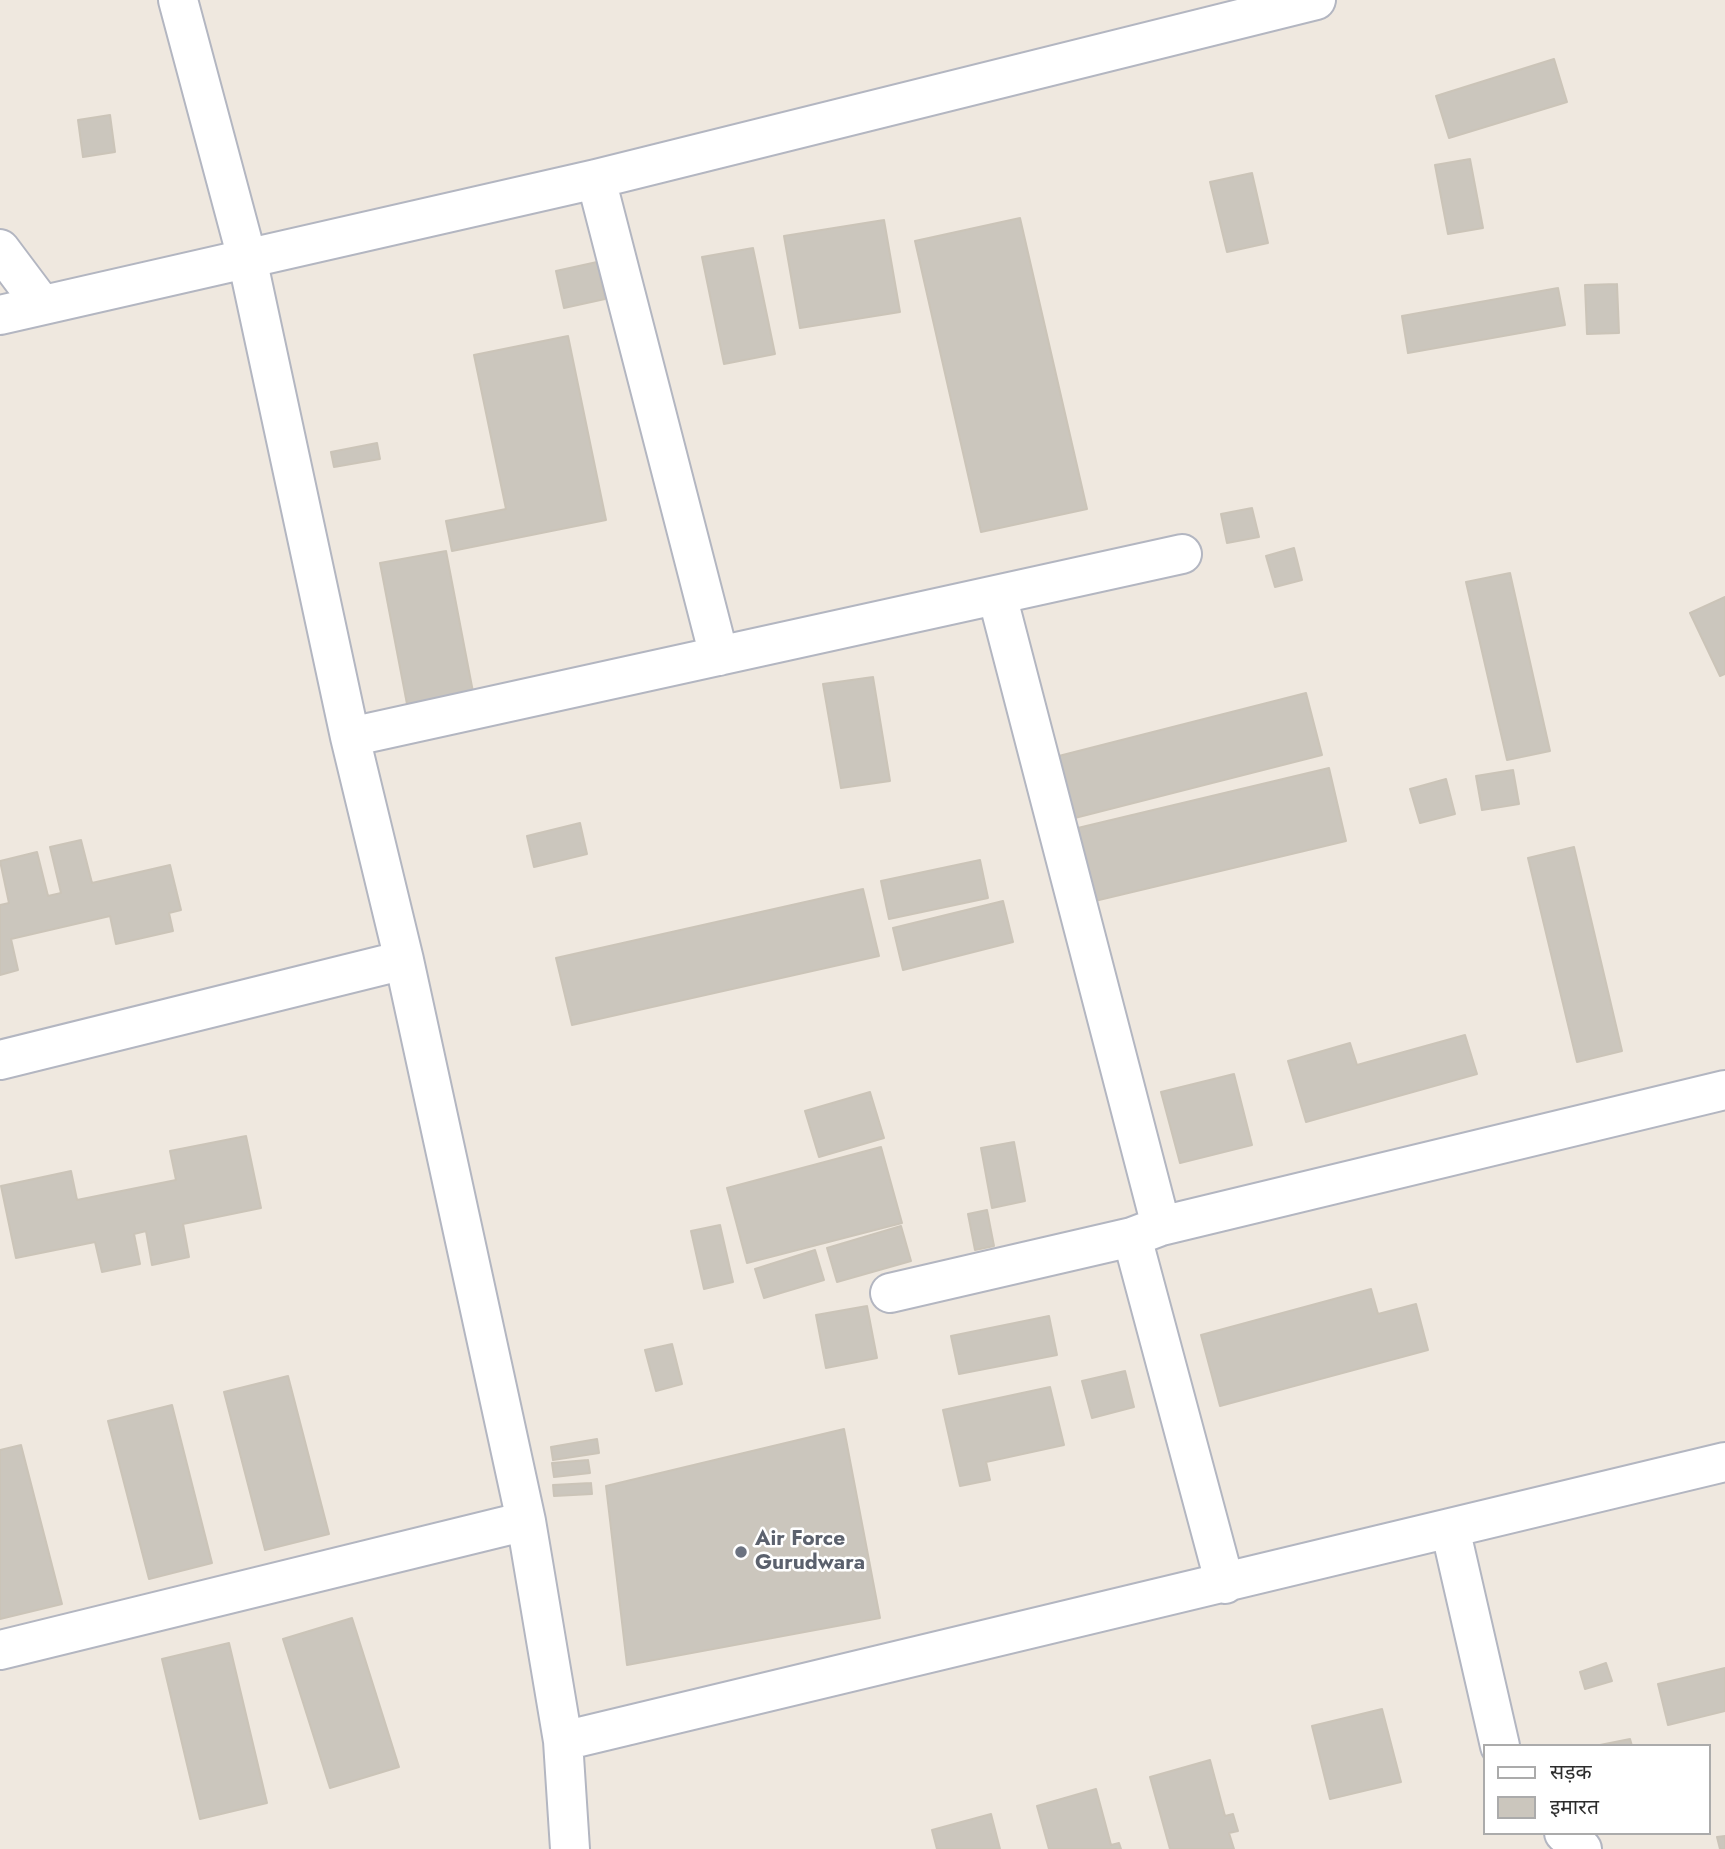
<!DOCTYPE html>
<html>
<head>
<meta charset="utf-8">
<style>
	body { margin:0 }
	#map { position:relative; width:1725px; height:1849px; overflow:hidden; background:#efe8df; font-family:Jost,"Noto Sans Devanagari",sans-serif }
	canvas { display:block }
	.legend { position:absolute; left:1483px; top:1744px; width:228px; height:91px; box-sizing:border-box; background:#fff; border:2px solid #ababab; margin:0; padding:9px 12px; list-style:none; font-size:21px; color:#2d2d2d }
	.legend li { display:flex; align-items:center; gap:14px; height:35px }
	.legend b { width:35px; border:2px solid #ababab }
</style>
</head>
<body>
<div id="map">
<canvas width="1725" height="1849"></canvas>
<ul class="legend">
<li><b style="height:9px;background:#fff"></b>सड़क</li>
<li><b style="height:19px;background:#cbc6bd"></b>इमारत</li>
</ul>
</div>
<script>
const ctx = document.querySelector('canvas').getContext('2d');
ctx.lineJoin = 'round';
function fill(path, color) { ctx.fillStyle = color; ctx.fill(path, 'evenodd'); }
const poly = rows => new Path2D(rows.map(r => 'M' + r).join(''));
function stroke(path, color, width, dash) { ctx.strokeStyle = color; ctx.lineWidth = width; ctx.lineCap = dash ? 'butt' : 'round'; ctx.setLineDash(dash || []); ctx.stroke(path); }
function label(font, color, halo, rows, align = 'center') {
  ctx.font = font + ' Jost,sans-serif'; ctx.lineWidth = 5; ctx.setLineDash([]); ctx.textBaseline = 'middle'; ctx.strokeStyle = halo; ctx.fillStyle = color; for (const [text, x, y, turn = 0] of rows) {
    ctx.save(); ctx.translate(x, y); ctx.rotate((+turn || 0) * Math.PI / 180); ctx.textAlign = isNaN(turn) ? turn : align; if (halo) ctx.strokeText(text, 0, 0); ctx.fillText(text, 0, 0); ctx.restore();
  }
}
const building = poly([
	[1554,59,1567,102,1449,138,1436,96,1554,59],
	[110,115,115,152,83,157,78,120,110,115],
	[1470,159,1483,228,1448,234,1435,165,1470,159],
	[1252,173,1268,243,1227,252,1210,182,1252,173],
	[1020,218,1087,509,981,532,915,241,1020,218],
	[884,220,900,312,800,328,784,236,884,220],
	[753,248,775,354,724,364,702,257,753,248],
	[597,262,605,299,564,308,556,271,597,262],
	[1617,284,1619,333,1587,334,1585,285,1617,284],
	[1558,288,1565,325,1408,353,1402,316,1558,288],
	[568,336,606,520,452,551,446,521,506,509,474,355,568,336],
	[377,443,380,459,334,467,331,452,377,443],
	[1252,508,1259,537,1227,543,1221,514,1252,508],
	[1294,548,1302,580,1275,587,1266,556,1294,548],
	[446,551,473,692,407,704,380,563,446,551],
	[1510,573,1550,751,1507,760,1466,582,1510,573],
	[1725,597,1725,674,1720,676,1690,613,1725,597],
	[873,677,890,781,841,788,823,684,873,677],
	[1306,693,1322,755,1063,821,1047,759,1306,693],
	[1329,768,1346,841,1078,905,1061,832,1329,768],
	[1513,770,1519,804,1482,810,1476,776,1513,770],
	[1446,779,1455,814,1420,823,1410,789,1446,779],
	[580,823,587,854,534,867,527,836,580,823],
	[81,840,92,883,170,865,181,910,169,913,173,931,116,944,110,916,11,939,18,970,0,975,0,905,9,903,0,861,37,852,48,896,61,893,50,847,81,840],
	[1574,847,1622,1051,1577,1062,1528,858,1574,847],
	[980,860,988,898,889,919,881,881,980,860],
	[863,889,879,956,572,1025,556,958,863,889],
	[1003,901,1013,942,903,970,893,928,1003,901],
	[1465,1035,1477,1074,1306,1122,1288,1061,1350,1043,1357,1065,1465,1035],
	[1234,1074,1252,1145,1180,1163,1161,1092,1234,1074],
	[870,1092,884,1138,819,1157,805,1111,870,1092],
	[246,1136,261,1208,183,1224,189,1257,152,1265,146,1231,134,1234,140,1264,102,1272,95,1242,16,1258,1,1186,71,1171,77,1200,176,1180,170,1151,246,1136],
	[1014,1142,1025,1201,992,1208,981,1148,1014,1142],
	[881,1147,902,1223,747,1263,727,1188,881,1147],
	[987,1210,994,1246,975,1250,968,1214,987,1210],
	[720,1225,733,1282,704,1289,691,1231,720,1225],
	[901,1226,911,1261,837,1282,827,1248,901,1226],
	[815,1250,824,1280,764,1298,755,1269,815,1250],
	[1371,1289,1378,1314,1416,1304,1428,1350,1220,1406,1201,1335,1371,1289],
	[867,1306,877,1358,826,1368,816,1315,867,1306],
	[1049,1316,1057,1355,959,1374,951,1336,1049,1316],
	[672,1344,682,1384,656,1391,645,1350,672,1344],
	[1125,1371,1134,1407,1092,1418,1082,1381,1125,1371],
	[288,1376,329,1534,265,1550,224,1392,288,1376],
	[1050,1387,1064,1445,986,1462,990,1480,960,1486,943,1410,1050,1387],
	[172,1405,212,1563,149,1579,108,1421,172,1405],
	[844,1429,880,1618,627,1665,606,1486,844,1429],
	[597,1439,599,1453,553,1460,551,1447,597,1439],
	[21,1445,62,1604,0,1619,0,1450,21,1445],
	[588,1460,590,1473,554,1477,552,1463,588,1460],
	[591,1483,592,1494,554,1496,553,1485,591,1483],
	[352,1618,399,1767,330,1788,283,1639,352,1618],
	[229,1643,267,1803,200,1819,162,1659,229,1643],
	[1606,1663,1612,1681,1585,1689,1580,1672,1606,1663],
	[1725,1668,1725,1711,1668,1725,1658,1684,1725,1668],
	[1382,1709,1401,1782,1330,1799,1312,1726,1382,1709],
	[1630,1739,1632,1746,1595,1746,1630,1739],
	[1210,1760,1225,1816,1233,1814,1238,1831,1229,1833,1234,1849,1170,1849,1150,1777,1210,1760],
	[1096,1789,1111,1845,1119,1843,1121,1849,1049,1849,1037,1806,1096,1789],
	[991,1814,1000,1849,937,1849,932,1830,991,1814],
	[1725,1836,1725,1849,1720,1849,1717,1837,1725,1836]
]);
fill(building, '#cbc6bd');
stroke(building, '#cbc4b8', 2);
const minor = poly([
	[178,0,247,258,350,737,404,960,526,1521,563,1741,570,1849],
	[596,179,719,656],
	[0,249,42,305],
	[0,315,596,179,1316,0],
	[997,595,1161,1226],
	[350,737,1182,554],
	[0,1060,404,960],
	[1132,1237,1225,1584],
	[890,1293,1132,1237,1161,1226,1725,1090],
	[1450,1528,1500,1746],
	[0,1650,526,1521],
	[563,1741,1725,1462],
	[1564,1833,1582,1849]
]);
stroke(minor, '#b3b6c1', 42);
stroke(minor, '#fff', 38);
for (const [x, y, r, color] of [
	[741,1552,7,"#6b7280"]
]) { const dot = new Path2D(); dot.arc(x, y, r, 0, 2 * Math.PI); ctx.fillStyle = color; ctx.fill(dot); stroke(dot, '#fff', 2.5); }
label('bold 21px', '#5b616d', '#fff', [
	["Air Force",755,1540],
	["Gurudwara",755,1564]
], 'left');
</script>
</body>
</html>
